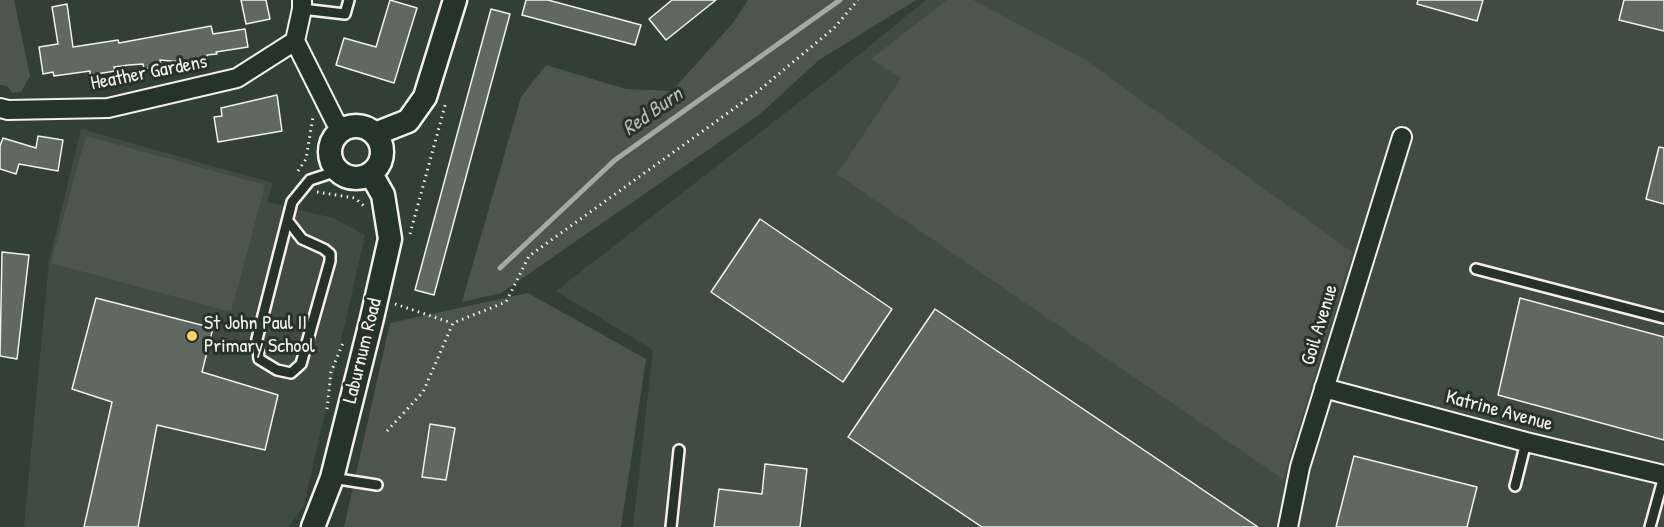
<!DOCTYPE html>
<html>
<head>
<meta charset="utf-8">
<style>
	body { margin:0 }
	canvas { display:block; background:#323e38 }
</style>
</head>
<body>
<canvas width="1664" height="527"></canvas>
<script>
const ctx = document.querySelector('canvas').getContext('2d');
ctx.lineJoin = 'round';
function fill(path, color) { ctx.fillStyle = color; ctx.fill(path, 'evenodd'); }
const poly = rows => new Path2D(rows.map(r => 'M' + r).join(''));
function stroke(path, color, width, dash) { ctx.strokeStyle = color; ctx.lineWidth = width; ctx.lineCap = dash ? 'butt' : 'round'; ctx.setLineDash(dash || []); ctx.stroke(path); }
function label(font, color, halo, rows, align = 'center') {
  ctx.font = font + ' "Patrick Hand",sans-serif'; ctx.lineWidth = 6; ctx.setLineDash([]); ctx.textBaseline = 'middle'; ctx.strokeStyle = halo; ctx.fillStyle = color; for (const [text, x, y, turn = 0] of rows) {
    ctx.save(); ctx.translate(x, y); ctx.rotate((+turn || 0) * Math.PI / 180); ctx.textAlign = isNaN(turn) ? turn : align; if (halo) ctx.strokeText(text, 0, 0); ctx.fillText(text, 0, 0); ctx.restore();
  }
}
fill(poly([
	[926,0,1664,0,1664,527,633,527,653,350,556,291,829,79],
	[81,129,273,183,267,202,333,218,365,235,304,505,289,527,24,527,49,262]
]), '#404b44');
fill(poly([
	[0,0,14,0,30,76,21,92,12,93,7,86,0,85],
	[748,0,916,0,819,60,760,114,501,293,462,302,521,97,546,65,626,89,672,91,733,23],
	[947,0,973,0,1084,59,1352,252,1283,479,837,174,901,78,871,59],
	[86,136,265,185,231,312,51,263],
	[528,293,646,359,621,527,344,527,390,323]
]), '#4c564f');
stroke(poly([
	[500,268,615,160,840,0]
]), '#a6a9a1', 5);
const building = poly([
	[241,0,266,0,270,19,246,24,241,0],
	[390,0,417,8,394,83,336,65,344,38,376,47,390,0],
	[526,0,548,0,641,25,635,45,522,15,526,0],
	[672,0,716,0,666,40,649,19,672,0],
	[1418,0,1483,0,1477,21,1417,4,1418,0],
	[1624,0,1664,0,1664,31,1619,20,1624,0],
	[67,4,73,47,118,40,119,43,211,26,213,34,245,29,248,47,216,52,217,54,207,55,207,60,193,63,160,60,161,66,144,69,143,64,129,65,114,67,115,71,90,75,90,71,54,76,53,72,43,74,39,47,58,44,52,7,67,4],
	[491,9,510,14,434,295,415,290,491,9],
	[277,95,282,131,218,142,214,117,222,116,221,108,277,95],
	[38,136,63,140,58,171,19,164,16,174,0,169,0,146,3,138,36,148,38,136],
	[1659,147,1664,148,1664,204,1646,199,1659,147],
	[760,219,892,309,843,382,711,292,760,219],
	[2,252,29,255,17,359,0,356,2,252],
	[96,298,213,328,202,372,278,395,265,450,157,425,138,527,84,527,112,402,72,389,96,298],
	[1520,298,1664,337,1664,440,1498,395,1520,298],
	[935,309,1258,527,982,527,848,437,935,309],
	[430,424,455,428,446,480,422,477,430,424],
	[1354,456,1477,487,1467,527,1336,527,1354,456],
	[765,464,807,469,800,527,714,527,719,489,762,494,765,464]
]);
fill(building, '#5f6861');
stroke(building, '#f4f1e8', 1.5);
const service = poly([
	[302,9,345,14,349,0],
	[288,221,302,239,324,249,330,254,330,261,301,364,291,373,277,370,259,359,257,339,292,202,310,180,337,171],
	[1476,269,1664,318],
	[332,478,377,485],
	[1515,486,1526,442],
	[671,527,679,450],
	[1650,527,1664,476]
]);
const minor = poly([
	[302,0,302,9,295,41,335,121,343,129],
	[0,108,8,110,108,108,237,78,295,41],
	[1324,388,1526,442,1664,475],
	[1288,527,1300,467,1402,137]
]);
const tertiary = poly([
	'330 152a26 26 0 1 1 52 0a26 26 0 1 1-52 0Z',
	[375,134,408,121,425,97,455,0],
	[313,527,332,478,372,318,390,239,383,195,371,174]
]);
stroke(service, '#f4f1e8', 14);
stroke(minor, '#f4f1e8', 22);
stroke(tertiary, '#f4f1e8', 27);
stroke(poly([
	[298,171,306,159,313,117],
	[317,192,355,198,364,206],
	[410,234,446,102],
	[395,304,452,323],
	[327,409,331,372,343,343],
	[387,431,423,392,453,323,506,302,529,256,757,92,834,28,858,0]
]), '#f4f1e8', 3, [1.5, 4.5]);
stroke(service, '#26332d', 9);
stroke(minor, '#26332d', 18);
stroke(tertiary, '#26332d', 22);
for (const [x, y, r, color] of [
	[192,336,6,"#ffd166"]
]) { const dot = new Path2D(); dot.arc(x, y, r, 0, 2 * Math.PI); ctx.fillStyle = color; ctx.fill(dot); stroke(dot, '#26332d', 2); }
label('20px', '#f4f1e8', '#26332d', [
	["Heather Gardens",149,73,-11],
	["Goil Avenue",1320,325,-73],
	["Laburnum Road",363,351,-76],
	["Katrine Avenue",1499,411,15]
]);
label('20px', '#f4f1e8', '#26332d', [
	["St John Paul II",204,324],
	["Primary School",204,347]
], 'left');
label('italic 21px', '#babbb3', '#26332d', [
	["Red Burn",653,112,-35]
]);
</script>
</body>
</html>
